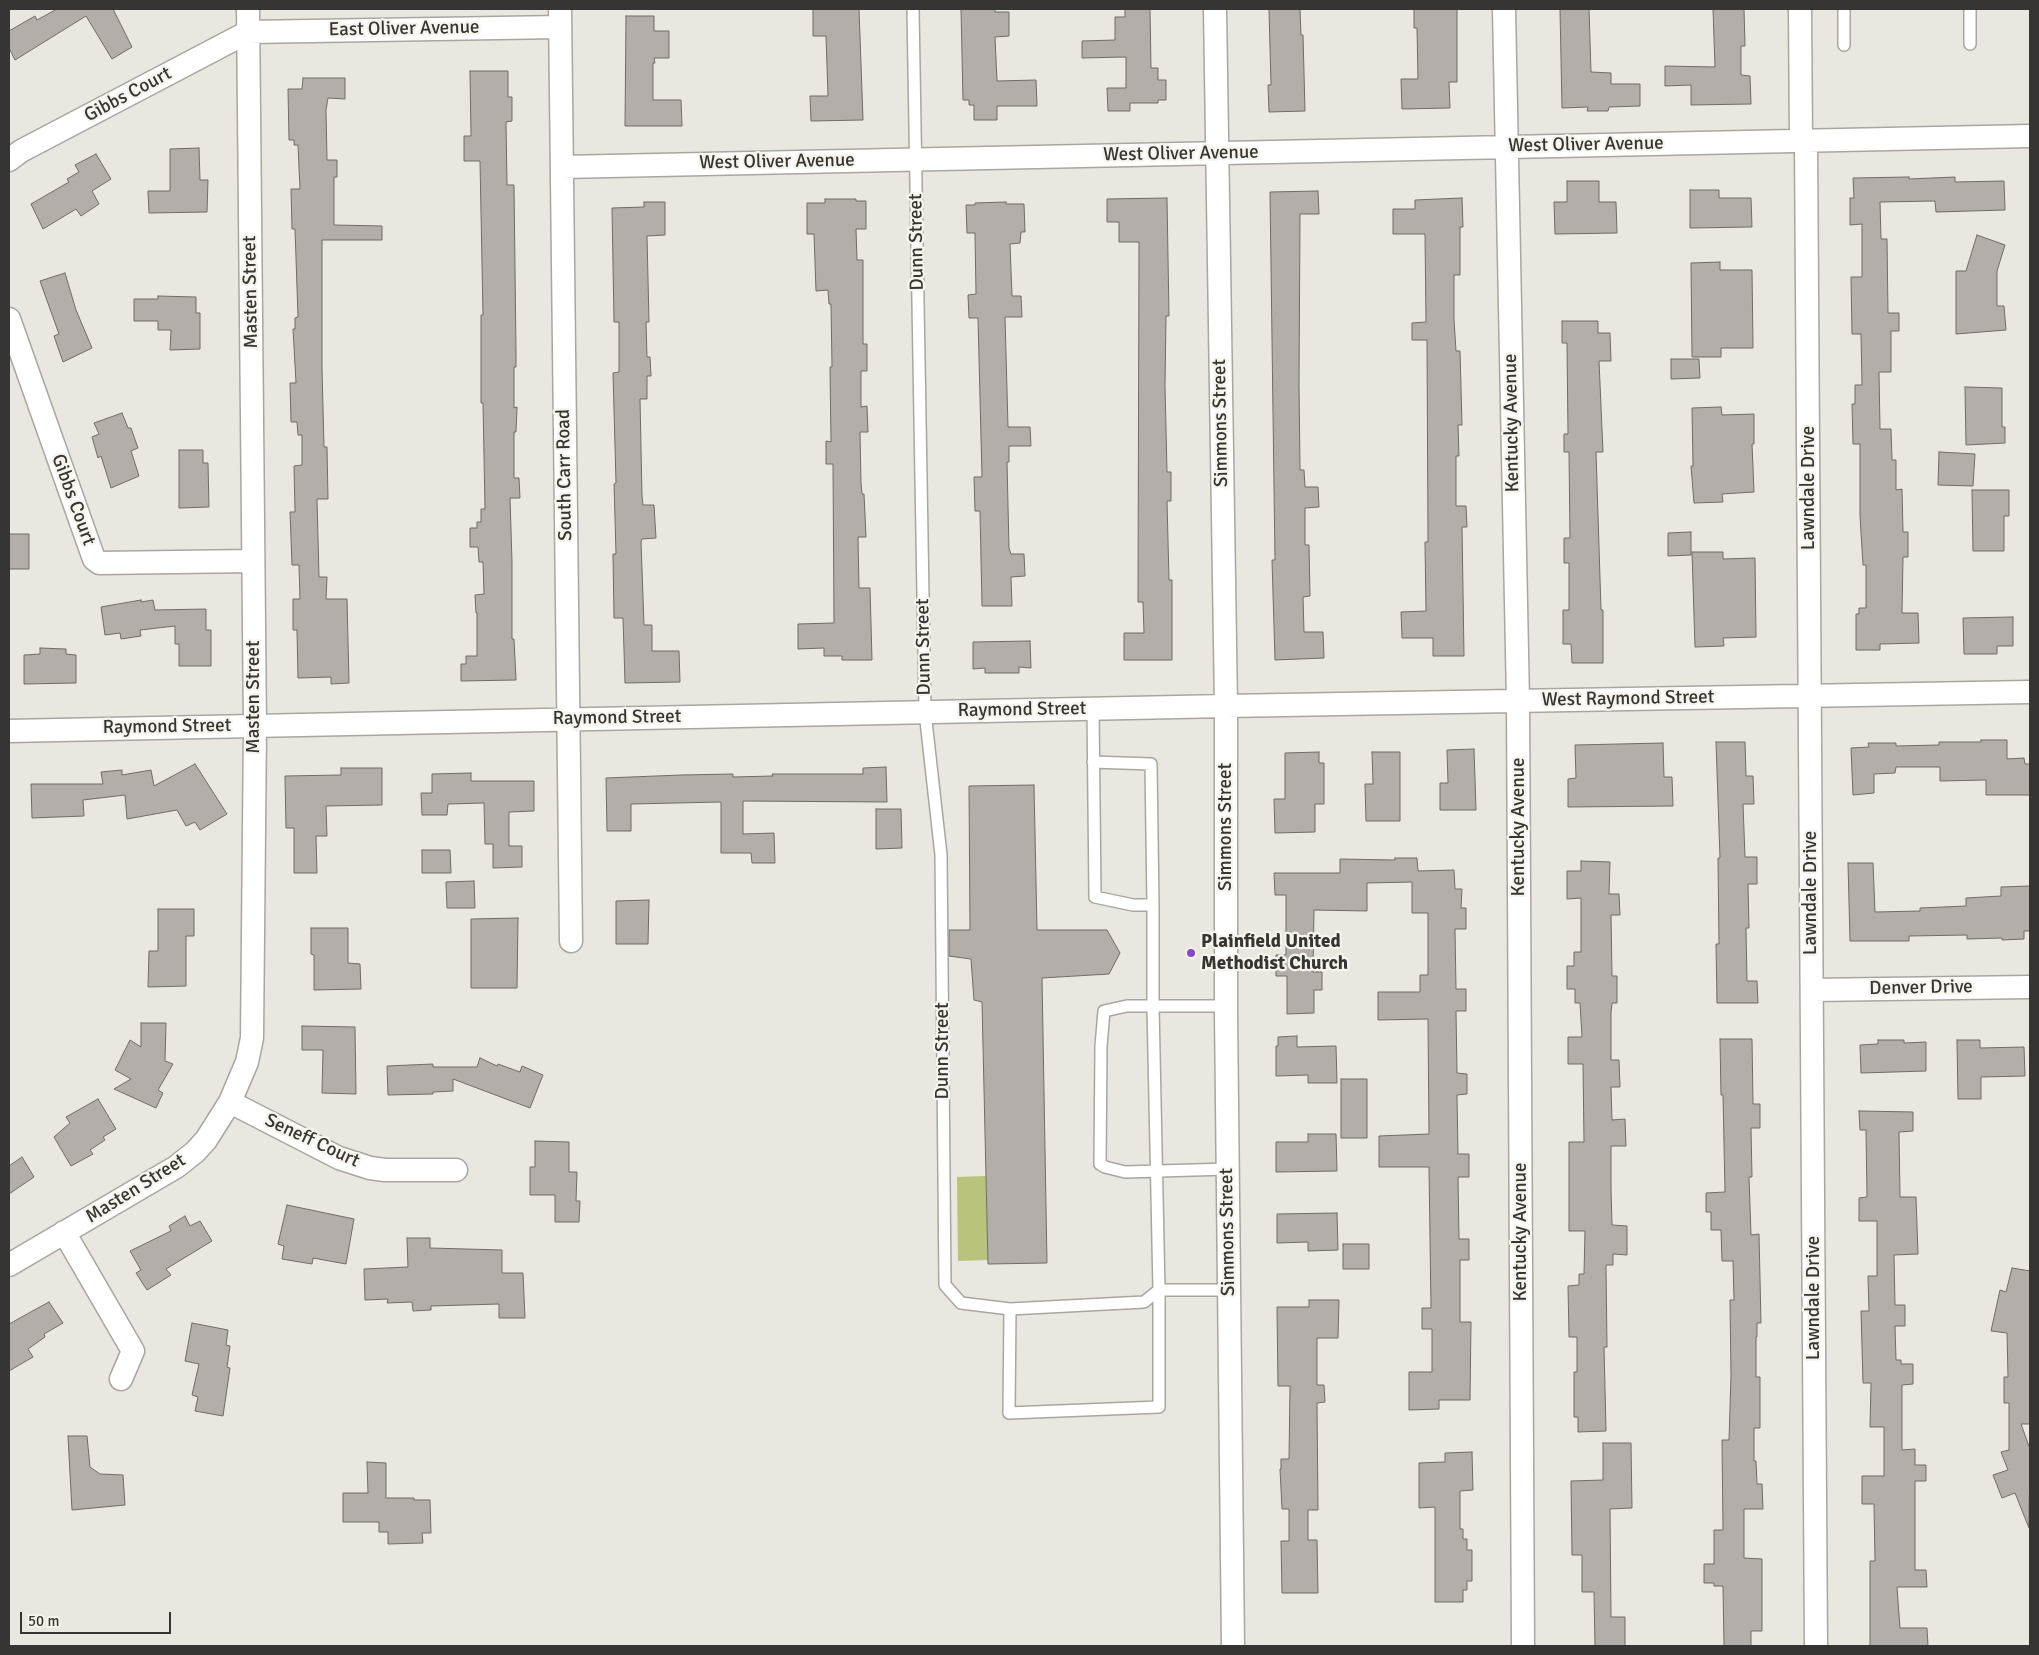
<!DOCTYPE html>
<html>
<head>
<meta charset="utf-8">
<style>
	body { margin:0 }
	#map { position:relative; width:2039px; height:1655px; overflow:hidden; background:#eae6e0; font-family:Signika,sans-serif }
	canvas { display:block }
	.frame { position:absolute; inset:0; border:10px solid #363533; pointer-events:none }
	.scale { position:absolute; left:20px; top:1612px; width:151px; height:22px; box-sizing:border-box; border:2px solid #363533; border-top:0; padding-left:6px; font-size:15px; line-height:18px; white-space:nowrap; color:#363533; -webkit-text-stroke:4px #f7f4ed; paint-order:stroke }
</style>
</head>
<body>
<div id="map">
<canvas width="2039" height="1655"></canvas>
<div class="frame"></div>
<div class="scale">50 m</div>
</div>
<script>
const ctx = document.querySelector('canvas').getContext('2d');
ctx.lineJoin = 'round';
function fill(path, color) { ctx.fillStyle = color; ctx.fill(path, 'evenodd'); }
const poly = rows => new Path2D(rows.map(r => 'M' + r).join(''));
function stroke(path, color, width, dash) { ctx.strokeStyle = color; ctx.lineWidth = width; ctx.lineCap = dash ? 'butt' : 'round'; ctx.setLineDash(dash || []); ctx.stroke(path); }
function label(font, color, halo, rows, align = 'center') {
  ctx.font = font + ' Signika,sans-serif'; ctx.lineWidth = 4.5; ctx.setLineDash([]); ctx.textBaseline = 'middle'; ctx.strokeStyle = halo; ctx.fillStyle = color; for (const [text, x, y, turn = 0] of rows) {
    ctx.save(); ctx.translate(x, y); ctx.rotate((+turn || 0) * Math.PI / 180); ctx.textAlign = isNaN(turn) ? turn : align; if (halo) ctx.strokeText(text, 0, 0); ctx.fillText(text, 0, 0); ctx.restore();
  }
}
fill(poly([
	[986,1176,988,1260,958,1261,957,1177]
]), '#b9c37c');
const building = poly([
	[57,9,113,9,132,47,112,59,86,16,15,60,9,48,9,31,35,16,37,20,57,9],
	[813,9,859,9,863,120,811,121,810,96,828,96,826,36,813,36,813,9],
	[961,9,995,9,995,12,1009,12,1009,36,995,37,997,81,1036,80,1037,106,997,106,997,120,974,120,974,105,969,105,969,100,963,100,961,9],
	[1125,9,1150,9,1151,68,1158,68,1158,80,1166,80,1166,100,1158,100,1158,103,1130,103,1130,111,1108,111,1107,88,1126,88,1126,57,1082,58,1082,41,1115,40,1115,17,1125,17,1125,9],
	[1269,9,1300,9,1301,35,1303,35,1305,111,1269,112,1268,85,1271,85,1269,9],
	[1414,9,1457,9,1457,82,1449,82,1450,108,1402,109,1401,79,1418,79,1417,28,1414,28,1414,9],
	[1560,9,1589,9,1591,72,1611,73,1611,84,1640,84,1640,106,1609,107,1608,111,1587,111,1588,107,1562,108,1560,9],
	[1713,9,1744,9,1745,46,1741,46,1741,75,1750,76,1751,104,1691,105,1691,85,1665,86,1665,66,1715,67,1713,9],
	[626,16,654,16,654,31,669,31,669,58,654,58,655,63,653,63,653,100,681,100,682,126,625,126,626,16],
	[470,71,508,71,508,97,512,97,512,121,506,122,507,185,514,185,516,352,516,367,514,367,514,408,517,407,516,432,514,432,514,478,519,478,520,498,510,498,512,562,512,639,514,639,516,680,461,681,461,664,466,664,466,656,477,656,477,613,476,613,475,595,484,594,483,562,479,562,478,547,470,547,470,528,477,528,477,522,481,522,481,509,485,509,483,403,481,403,481,315,483,315,480,161,464,161,464,136,471,136,470,71],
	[303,78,345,78,345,99,328,98,326,110,327,160,337,160,337,177,334,177,334,225,382,226,382,240,322,240,322,369,324,447,327,447,328,499,317,499,319,577,327,577,326,599,347,599,349,683,331,684,331,677,298,678,297,630,293,630,293,599,300,599,299,565,292,565,290,512,295,512,294,466,302,465,302,435,298,435,297,422,291,422,290,383,296,383,293,329,295,329,295,318,298,317,295,229,292,229,291,189,300,189,298,145,294,145,294,140,289,140,288,89,302,89,303,78],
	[199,148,200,180,208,180,207,212,149,213,148,191,170,191,170,149,199,148],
	[96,154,111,179,92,191,99,204,81,216,76,209,43,229,31,204,69,182,67,179,79,172,75,165,96,154],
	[1909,177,1909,179,1955,177,1955,182,2004,181,2005,210,1936,212,1935,201,1880,202,1881,239,1887,239,1888,313,1899,313,1899,331,1891,331,1891,372,1879,372,1880,429,1891,429,1892,460,1896,460,1896,490,1902,489,1903,532,1908,532,1908,557,1903,557,1902,613,1918,613,1919,643,1880,644,1880,650,1856,650,1856,614,1859,614,1859,608,1866,608,1866,565,1863,565,1860,516,1860,444,1853,444,1852,404,1855,404,1855,385,1862,385,1861,334,1852,334,1851,277,1862,277,1862,224,1850,225,1850,198,1854,198,1853,178,1909,177],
	[1567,181,1599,181,1599,202,1616,202,1617,233,1555,234,1554,202,1567,202,1567,181],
	[1690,190,1719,190,1719,198,1751,198,1752,227,1690,228,1690,190],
	[1318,191,1319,214,1300,214,1299,384,1300,470,1304,470,1305,487,1318,487,1319,507,1305,508,1305,545,1309,545,1310,596,1303,597,1304,632,1323,632,1324,658,1275,660,1272,560,1275,560,1270,192,1318,191],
	[1167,198,1169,316,1166,316,1165,386,1167,472,1171,472,1171,501,1167,501,1169,580,1172,580,1172,660,1124,660,1124,633,1144,633,1143,602,1138,602,1139,242,1119,242,1119,222,1107,222,1107,199,1167,198],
	[1462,198,1463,227,1460,227,1460,275,1454,275,1454,320,1456,351,1460,351,1462,425,1458,425,1459,456,1456,456,1456,506,1466,506,1467,527,1462,527,1464,656,1433,656,1433,638,1402,638,1401,612,1426,611,1425,542,1428,542,1427,340,1412,340,1412,323,1426,322,1425,234,1393,234,1393,209,1415,209,1415,200,1462,198],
	[825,199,856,199,856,201,866,201,866,229,856,229,857,260,863,260,863,344,867,344,867,371,861,371,861,407,867,406,868,432,860,432,861,483,862,494,864,494,866,537,858,537,859,588,870,588,872,660,842,660,842,656,824,656,824,648,798,649,798,624,834,623,833,464,826,464,826,441,831,442,830,367,832,367,831,304,829,304,828,290,816,291,814,234,807,234,807,203,825,203,825,199],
	[644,202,665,202,665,235,647,236,649,322,646,322,647,357,650,357,651,376,647,376,647,399,640,399,642,496,643,505,654,505,656,538,642,539,641,542,644,625,652,625,652,651,679,651,680,682,625,683,623,618,614,618,613,554,616,554,614,484,616,483,613,373,619,372,619,322,614,322,612,208,644,207,644,202],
	[1006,202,1006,204,1024,204,1025,232,1021,232,1020,243,1010,244,1012,296,1021,296,1022,317,1005,317,1008,427,1030,427,1031,446,1009,446,1009,462,1007,462,1009,548,1011,554,1024,554,1025,576,1011,577,1012,606,982,606,980,511,975,511,974,477,982,477,978,318,969,318,968,295,976,294,975,233,967,233,966,205,975,205,975,203,1006,202],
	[1977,235,2005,245,1997,271,1997,306,2004,306,2006,330,1956,334,1956,271,1966,271,1977,235],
	[1720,262,1720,270,1752,270,1753,348,1721,348,1721,357,1692,357,1691,263,1720,262],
	[65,273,76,310,92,348,63,362,54,336,59,334,40,281,65,273],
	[158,296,196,297,196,313,200,313,200,349,170,350,171,330,158,330,158,321,134,321,134,299,158,299,158,296],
	[1562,321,1598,321,1598,333,1610,333,1611,361,1599,361,1603,452,1596,452,1601,610,1603,610,1603,663,1572,663,1571,644,1563,644,1563,610,1569,610,1569,563,1564,563,1564,538,1570,538,1569,452,1564,452,1564,434,1568,434,1567,343,1562,343,1562,321],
	[1671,359,1699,359,1700,378,1671,379,1671,359],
	[1965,387,2002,388,2002,427,2005,427,2005,443,1966,445,1965,387],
	[1721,407,1722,415,1754,414,1754,444,1752,444,1754,492,1722,494,1723,502,1694,503,1691,466,1693,466,1692,408,1721,407],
	[122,413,128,428,131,428,138,448,131,451,139,476,111,488,101,456,98,458,92,437,99,434,94,423,122,413],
	[179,450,203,450,203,463,208,463,209,507,179,508,179,450],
	[1939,452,1975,454,1973,486,1938,485,1939,452],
	[1972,490,2009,490,2009,516,2004,516,2004,551,1973,551,1972,490],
	[1691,532,1691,555,1668,556,1668,533,1691,532],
	[9,534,29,534,29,569,9,569,9,534],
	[1692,552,1723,552,1723,559,1755,558,1756,637,1723,638,1724,646,1695,647,1692,552],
	[141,600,141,602,153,600,155,610,206,609,206,630,211,630,211,666,179,666,179,644,175,644,175,626,140,630,141,636,121,639,120,633,105,635,101,607,141,600],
	[2013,617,2013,646,1997,646,1997,654,1964,654,1963,618,2013,617],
	[1030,641,1031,668,1019,667,1019,673,985,673,985,668,973,669,973,642,1030,641],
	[40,648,66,649,66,654,76,655,76,683,24,684,24,655,40,654,40,648],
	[1981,740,2007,740,2007,759,2024,758,2025,764,2030,764,2030,795,1986,795,1986,780,1940,781,1940,767,1896,767,1895,773,1874,774,1874,793,1853,795,1851,748,1869,747,1868,743,1896,743,1896,746,1939,745,1939,742,1981,742,1981,740],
	[1716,742,1745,742,1746,776,1753,776,1754,804,1743,804,1745,857,1757,857,1757,884,1748,884,1749,928,1746,928,1747,981,1757,981,1758,1003,1717,1003,1716,944,1719,944,1718,858,1720,858,1716,742],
	[1663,743,1664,777,1672,777,1673,806,1568,807,1568,779,1576,778,1575,745,1663,743],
	[1474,749,1476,810,1440,810,1440,783,1448,783,1447,750,1474,749],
	[1319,752,1319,763,1324,763,1324,804,1315,804,1315,832,1275,833,1274,799,1285,799,1285,753,1319,752],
	[1372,752,1400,752,1400,821,1366,821,1365,784,1373,784,1372,752],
	[195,764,227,814,200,830,195,822,186,826,177,810,127,819,125,795,83,800,84,816,32,818,31,784,103,784,101,772,122,770,122,775,151,770,154,786,195,764],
	[886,767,887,802,743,801,743,834,774,833,775,863,752,863,751,853,721,853,721,802,631,804,631,831,607,831,606,778,681,775,733,774,733,777,773,776,772,774,863,774,863,768,886,767],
	[341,768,382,768,382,805,326,806,327,836,316,836,317,873,294,873,294,828,286,828,285,776,341,775,341,768],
	[471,773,471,781,534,781,534,811,509,812,509,846,522,846,522,867,493,868,493,844,485,844,484,803,448,804,447,815,422,815,421,793,432,793,432,774,471,773],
	[1034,785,1037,930,1107,930,1120,953,1109,974,1042,978,1047,1263,988,1264,982,1002,974,1000,971,959,949,956,949,930,970,930,969,786,1034,785],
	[876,809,901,809,902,848,876,849,876,809],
	[422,850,450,850,451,873,422,873,422,850],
	[1395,858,1417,858,1418,871,1454,870,1455,889,1462,889,1461,908,1466,908,1466,929,1455,929,1456,989,1466,989,1466,1011,1456,1011,1457,1073,1467,1074,1467,1094,1457,1095,1458,1154,1469,1154,1469,1177,1458,1177,1459,1239,1469,1239,1469,1260,1460,1260,1460,1322,1471,1322,1470,1400,1439,1400,1439,1409,1409,1410,1409,1372,1432,1372,1432,1329,1422,1329,1422,1308,1431,1308,1429,1167,1379,1167,1379,1136,1429,1134,1428,1019,1378,1020,1378,992,1420,992,1420,975,1428,975,1428,913,1412,913,1412,882,1367,883,1367,911,1314,910,1313,972,1322,972,1322,990,1314,990,1314,1013,1287,1014,1287,976,1276,976,1276,955,1286,955,1286,895,1275,895,1274,873,1340,873,1340,859,1395,860,1395,858],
	[1581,861,1610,862,1609,894,1619,894,1620,915,1611,915,1612,976,1617,976,1617,1003,1612,1003,1611,1013,1611,1060,1619,1060,1620,1087,1611,1087,1612,1120,1625,1119,1626,1146,1611,1146,1611,1189,1612,1225,1627,1226,1627,1255,1613,1254,1613,1265,1606,1265,1607,1347,1604,1347,1606,1431,1578,1432,1578,1417,1574,1417,1574,1372,1577,1372,1577,1337,1569,1337,1568,1286,1579,1285,1579,1274,1584,1274,1585,1231,1569,1231,1569,1142,1584,1142,1583,1064,1568,1064,1568,1037,1582,1037,1580,1003,1575,1003,1575,989,1567,989,1567,966,1574,966,1574,952,1581,952,1581,898,1567,899,1567,871,1581,871,1581,861],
	[1848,863,1873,863,1875,912,1920,911,1920,908,1966,906,1966,898,2001,896,2001,887,2030,886,2030,931,2024,931,2024,939,2002,940,2002,938,1967,939,1967,935,1909,936,1909,941,1850,941,1848,863],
	[474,881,475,908,447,908,446,882,474,881],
	[649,900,648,944,616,944,616,901,649,900],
	[158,909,194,909,194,936,186,936,186,986,148,987,149,951,158,951,158,909],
	[518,918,517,988,471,988,471,919,518,918],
	[311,928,348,928,348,963,360,964,361,989,314,990,314,955,311,954,311,928],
	[141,1023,166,1023,165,1061,173,1064,158,1090,163,1093,156,1108,114,1089,131,1079,115,1070,130,1040,141,1047,141,1023],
	[302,1026,355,1027,356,1094,322,1093,323,1050,302,1050,302,1026],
	[1297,1036,1297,1047,1336,1046,1337,1083,1308,1083,1308,1075,1276,1076,1276,1046,1278,1046,1278,1037,1297,1036],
	[1720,1039,1752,1039,1753,1104,1760,1104,1760,1128,1751,1128,1752,1177,1749,1177,1751,1235,1759,1234,1761,1323,1757,1323,1757,1337,1756,1337,1756,1377,1760,1377,1760,1428,1754,1428,1754,1461,1756,1461,1757,1484,1762,1484,1763,1509,1744,1509,1744,1558,1762,1559,1762,1631,1751,1631,1751,1646,1724,1646,1723,1586,1714,1586,1714,1583,1704,1583,1704,1564,1714,1564,1714,1530,1723,1530,1722,1440,1729,1440,1731,1376,1730,1300,1734,1300,1733,1261,1722,1261,1721,1230,1711,1230,1711,1212,1706,1212,1706,1193,1725,1192,1723,1095,1721,1095,1720,1039],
	[1878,1040,1904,1040,1904,1043,1926,1042,1926,1071,1861,1073,1860,1045,1878,1044,1878,1040],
	[1957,1040,1980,1040,1980,1048,2024,1047,2025,1076,1981,1077,1981,1099,1958,1099,1957,1040],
	[480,1058,497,1066,498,1064,520,1072,522,1066,543,1075,530,1108,453,1079,453,1091,433,1092,433,1094,388,1095,387,1066,433,1064,433,1067,477,1067,480,1058],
	[1341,1079,1367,1079,1367,1138,1341,1138,1341,1079],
	[98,1099,116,1129,103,1137,105,1140,90,1150,93,1154,71,1166,54,1137,70,1123,66,1117,98,1099],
	[1859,1111,1913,1112,1913,1131,1899,1132,1900,1197,1916,1197,1918,1254,1894,1255,1895,1305,1905,1305,1905,1326,1895,1326,1896,1360,1901,1360,1901,1364,1913,1364,1913,1384,1902,1385,1902,1450,1915,1449,1915,1465,1926,1465,1926,1481,1915,1481,1915,1570,1926,1570,1927,1587,1897,1587,1900,1628,1927,1628,1928,1646,1870,1646,1870,1561,1875,1561,1874,1504,1862,1504,1862,1476,1884,1476,1884,1427,1870,1427,1871,1383,1863,1383,1861,1311,1869,1311,1868,1276,1877,1276,1877,1221,1859,1221,1859,1198,1867,1197,1866,1130,1860,1130,1859,1111],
	[1308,1134,1336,1134,1337,1171,1276,1172,1276,1142,1308,1142,1308,1134],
	[535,1141,569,1142,569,1172,577,1172,576,1201,580,1201,579,1222,555,1222,555,1195,530,1195,530,1167,535,1167,535,1141],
	[22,1157,34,1177,9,1194,9,1166,22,1157],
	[287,1205,354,1219,346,1264,313,1258,312,1264,282,1259,284,1246,278,1244,287,1205],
	[1337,1213,1338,1250,1308,1251,1308,1242,1277,1243,1277,1214,1337,1213],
	[185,1216,190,1226,200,1221,212,1241,166,1269,171,1275,147,1290,136,1273,141,1270,130,1251,171,1231,169,1226,185,1216],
	[407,1238,430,1238,430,1248,502,1250,502,1273,523,1273,525,1318,499,1318,499,1304,431,1306,431,1310,413,1311,412,1302,387,1303,388,1299,365,1300,364,1269,408,1267,407,1238],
	[1343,1244,1369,1244,1369,1269,1343,1269,1343,1244],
	[2012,1268,2030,1271,2030,1424,2021,1424,2030,1449,2029,1528,2015,1493,2002,1498,1993,1475,2008,1470,2001,1452,2009,1450,2009,1403,2004,1403,2004,1377,2008,1377,2007,1333,1991,1331,2000,1290,2006,1292,2012,1268],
	[1309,1300,1339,1300,1338,1338,1317,1338,1317,1385,1324,1385,1325,1402,1317,1403,1318,1510,1308,1510,1308,1540,1317,1540,1318,1593,1282,1593,1281,1541,1289,1541,1289,1509,1282,1509,1280,1469,1281,1469,1281,1459,1289,1459,1290,1386,1278,1386,1277,1307,1309,1307,1309,1300],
	[49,1302,63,1323,44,1334,45,1337,28,1349,33,1357,9,1371,9,1324,49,1302],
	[192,1323,228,1330,226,1345,230,1346,227,1367,230,1368,223,1416,195,1411,198,1397,192,1395,199,1364,185,1361,192,1323],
	[68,1436,87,1436,90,1467,100,1474,123,1475,125,1505,72,1510,68,1436],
	[1603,1443,1631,1443,1632,1508,1610,1509,1611,1617,1625,1617,1625,1646,1595,1646,1594,1592,1582,1592,1582,1555,1572,1555,1571,1481,1603,1480,1603,1443],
	[1472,1452,1473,1490,1460,1491,1460,1529,1463,1529,1463,1539,1467,1539,1467,1550,1472,1550,1472,1581,1467,1581,1467,1590,1463,1590,1463,1602,1435,1602,1435,1507,1419,1508,1419,1463,1445,1462,1445,1453,1472,1452],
	[367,1462,386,1463,386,1498,414,1498,414,1500,430,1500,431,1533,422,1533,423,1543,388,1544,388,1532,379,1532,379,1522,343,1522,343,1493,368,1493,367,1462]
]);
fill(building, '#b4aeaa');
stroke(building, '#716b67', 1);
const lane = poly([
	[913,9,925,712,941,855,945,1285,961,1303,1010,1309,1009,1413,1159,1407,1159,1290],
	[1844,9,1844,45],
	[1970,9,1970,44],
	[1093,709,1095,897,1133,905,1153,905,1153,1006,1159,1290,1229,1290],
	[1093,762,1151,764,1153,905],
	[1226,1006,1127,1006,1104,1011,1101,1046,1100,1164,1105,1167,1125,1172,1228,1169],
	[1010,1309,1144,1302,1159,1290]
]);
const street = poly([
	[560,9,571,941],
	[1215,9,1226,706,1226,1013,1233,1646],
	[1504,9,1518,701,1523,1646],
	[1800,9,1801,141],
	[1806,141,1816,1646],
	[9,160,21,151,248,32,560,27],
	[562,167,2030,136],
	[9,319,94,559,99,563,253,561],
	[9,731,1226,706,2030,692],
	[1812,990,2030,987],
	[230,1102,339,1158,370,1168,385,1170,456,1170],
	[64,1232,133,1351,121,1379],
	[9,1265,176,1167,195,1152,206,1140,230,1102,247,1062,252,1038,255,726,248,9]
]);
stroke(lane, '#a9a6a0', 14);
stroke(street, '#a9a6a0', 25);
stroke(lane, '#fff', 11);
stroke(street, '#fff', 22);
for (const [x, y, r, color] of [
	[1191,953,5,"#844bc1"]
]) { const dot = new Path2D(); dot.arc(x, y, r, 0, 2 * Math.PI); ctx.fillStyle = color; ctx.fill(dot); stroke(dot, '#f7f4ed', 2); }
label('19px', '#363533', '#f7f4ed', [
	["East Oliver Avenue",404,29,-1],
	["Gibbs Court",128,95,-28],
	["West Oliver Avenue",1586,145,-1],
	["West Oliver Avenue",1181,154,-1],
	["West Oliver Avenue",777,162,-1],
	["Dunn Street",917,242,-91],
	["Masten Street",251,292,-91],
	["Simmons Street",1221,423,-91],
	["Kentucky Avenue",1512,423,-91],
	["South Carr Road",565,475,-91],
	["Lawndale Drive",1809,488,-90],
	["Gibbs Court",73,500,70],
	["Dunn Street",924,647,-91],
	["Masten Street",254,697,-90],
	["West Raymond Street",1628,699,-1],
	["Raymond Street",1022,710,-1],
	["Raymond Street",617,718,-1],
	["Raymond Street",167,727,-1],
	["Simmons Street",1226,827,-90],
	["Kentucky Avenue",1519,827,-90],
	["Lawndale Drive",1811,893,-90],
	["Denver Drive",1921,988,-1],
	["Dunn Street",943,1051,-90],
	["Seneff Court",312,1141,25],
	["Masten Street",136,1189,-32],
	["Simmons Street",1228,1232,-91],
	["Kentucky Avenue",1521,1232,-90],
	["Lawndale Drive",1814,1298,-90]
]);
label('bold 19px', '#363533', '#f7f4ed', [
	["Plainfield United",1201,942],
	["Methodist Church",1201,964]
], 'left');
</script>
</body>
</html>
